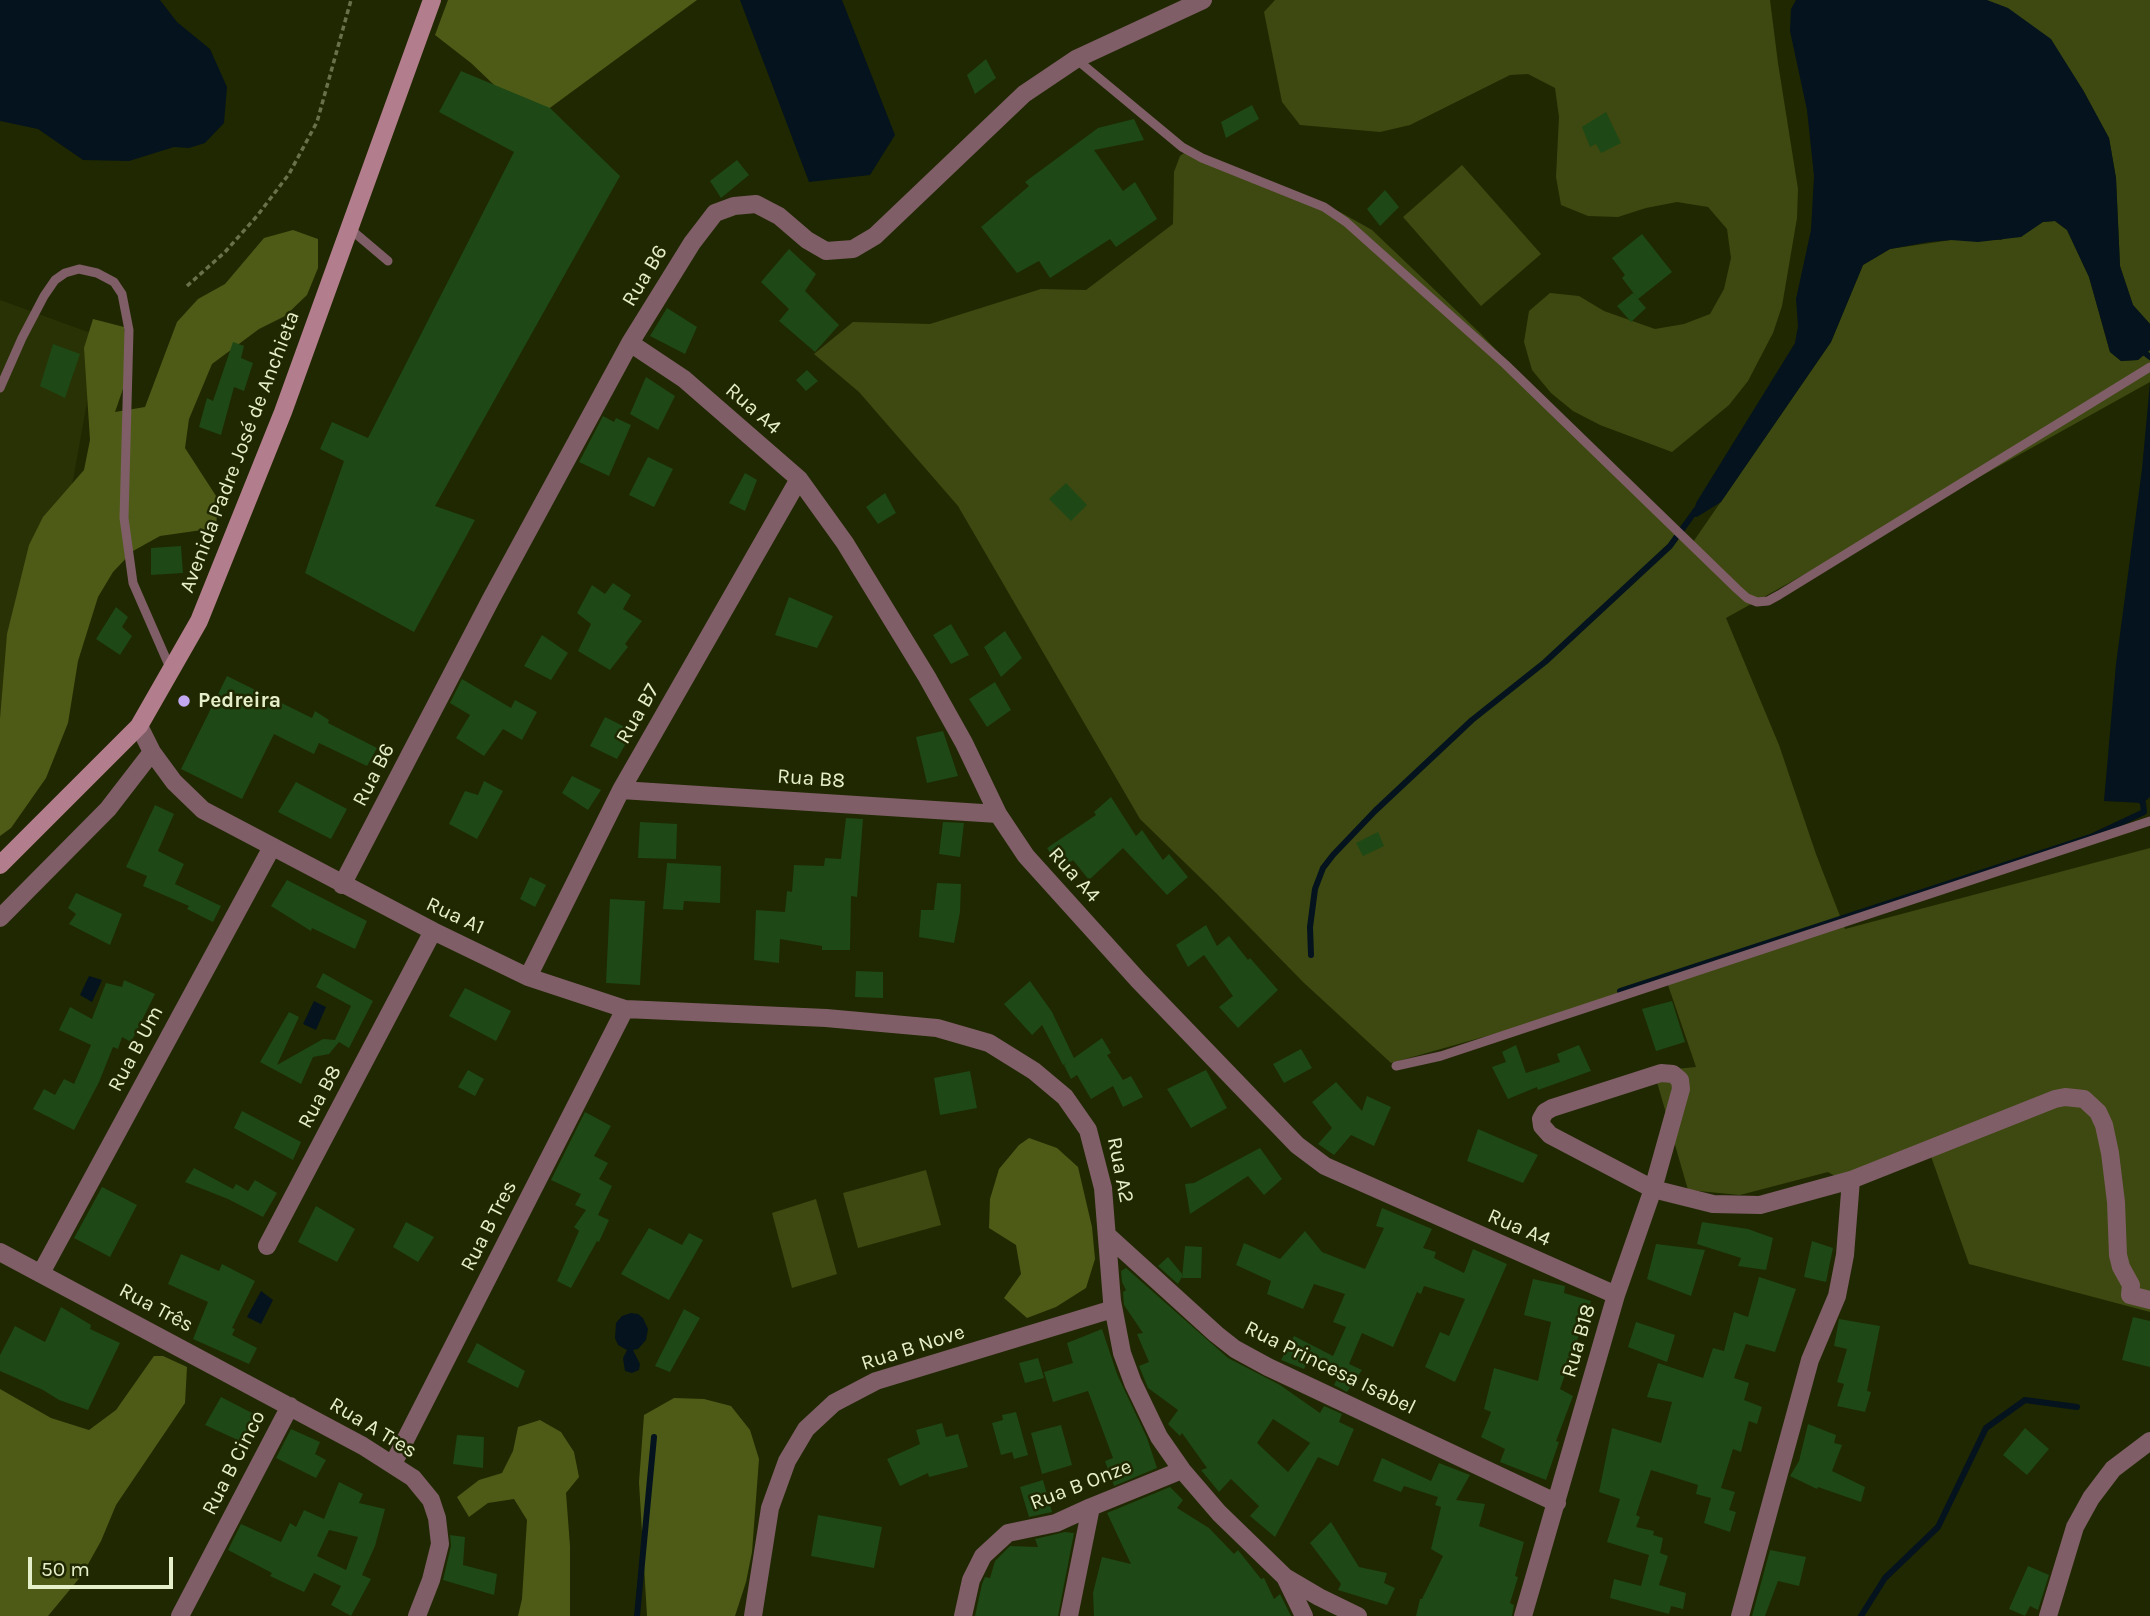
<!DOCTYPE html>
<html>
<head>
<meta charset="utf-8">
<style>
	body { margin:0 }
	#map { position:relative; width:2150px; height:1616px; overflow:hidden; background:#202801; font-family:Karla,sans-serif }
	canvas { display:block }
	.scale { position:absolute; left:28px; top:1557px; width:145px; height:32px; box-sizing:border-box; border:4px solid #e5efca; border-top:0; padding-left:9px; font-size:21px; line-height:24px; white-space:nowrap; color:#e5efca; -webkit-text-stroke:5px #202801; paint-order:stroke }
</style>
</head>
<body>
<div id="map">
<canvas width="2150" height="1616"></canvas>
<div class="scale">50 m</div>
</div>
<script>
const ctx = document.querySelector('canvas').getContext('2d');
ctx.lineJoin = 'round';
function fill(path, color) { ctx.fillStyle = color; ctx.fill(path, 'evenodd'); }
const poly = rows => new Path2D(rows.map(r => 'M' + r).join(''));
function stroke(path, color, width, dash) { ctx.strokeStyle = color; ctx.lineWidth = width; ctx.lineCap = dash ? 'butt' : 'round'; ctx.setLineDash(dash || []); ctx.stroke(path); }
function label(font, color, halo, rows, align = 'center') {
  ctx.font = font + ' Karla,sans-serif'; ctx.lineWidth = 5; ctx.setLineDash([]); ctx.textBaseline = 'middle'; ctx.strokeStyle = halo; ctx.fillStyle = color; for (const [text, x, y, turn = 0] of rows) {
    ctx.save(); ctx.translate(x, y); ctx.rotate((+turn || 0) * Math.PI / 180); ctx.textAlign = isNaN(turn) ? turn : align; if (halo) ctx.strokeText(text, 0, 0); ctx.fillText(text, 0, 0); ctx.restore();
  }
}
fill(poly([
	[0,300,99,336,15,799,0,812]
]), '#293205');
fill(poly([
	[1275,0,1770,0,1778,63,1798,189,1797,218,1782,306,1773,333,1748,381,1729,405,1672,452,1600,425,1573,411,1551,393,1532,370,1524,342,1529,311,1550,293,1579,296,1604,311,1655,329,1684,324,1710,314,1724,289,1731,258,1727,229,1708,207,1677,202,1646,208,1618,217,1588,216,1561,205,1556,177,1559,117,1555,88,1528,74,1510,75,1410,125,1380,132,1300,125,1282,102,1264,12],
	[1987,0,2150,0,2150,324,2133,305,2120,266,2116,178,2109,138,2083,90],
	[1187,151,1280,190,1340,212,1372,230,1479,332,1583,440,1691,545,1831,342,1863,265,1890,249,1951,240,2001,240,2043,222,2055,221,2067,230,2089,277,2110,352,2121,361,2138,360,2150,350,2150,382,1726,618,1779,745,1816,854,1845,929,2150,848,2150,1312,1969,1264,1927,1145,1840,1179,1828,1172,1740,1195,1688,1190,1657,1082,1665,1070,1696,1067,1668,985,1391,1063,1303,982,1217,894,1140,819,958,506,859,392,814,354,853,322,930,324,1041,289,1086,290,1173,224,1174,172,1180,156],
	[1462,165,1541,254,1481,306,1403,217],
	[926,1170,941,1225,858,1248,843,1193],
	[816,1199,837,1274,792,1288,772,1213]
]), '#3d4910');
fill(poly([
	[448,0,697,0,532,121,471,63,435,35],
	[293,230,318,239,318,268,307,295,285,316,259,329,212,364,189,419,185,448,218,499,216,528,160,536,133,551,113,572,98,597,78,661,68,723,46,778,11,828,0,836,0,719,7,634,29,545,43,517,84,470,90,440,84,348,93,319,124,327,129,357,124,386,115,412,145,407,177,322,198,299,225,284,264,238],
	[1029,1138,1057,1148,1078,1167,1092,1227,1095,1259,1086,1288,1056,1307,1027,1318,1004,1298,1021,1274,1016,1245,989,1228,990,1199,999,1169,1019,1145],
	[154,1356,163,1356,187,1367,185,1403,116,1505,101,1541,82,1575,48,1616,0,1616,0,1389,51,1418,89,1430,116,1410],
	[674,1398,704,1399,731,1406,750,1430,759,1459,752,1552,746,1582,735,1616,647,1616,639,1482,644,1415],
	[540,1420,561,1432,574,1452,579,1477,566,1493,570,1546,570,1616,518,1616,522,1599,527,1520,514,1499,488,1503,469,1517,457,1497,479,1480,502,1473,513,1451,518,1427]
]), '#4d5b17');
fill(poly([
	[0,0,160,0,177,22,210,49,227,87,224,123,205,143,189,148,174,147,129,161,83,160,38,129,0,121],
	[740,0,842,0,895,135,870,175,809,182],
	[1796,0,1987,0,2008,8,2051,39,2083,90,2109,138,2116,178,2120,266,2133,305,2150,324,2150,350,2138,360,2121,361,2110,352,2089,277,2067,230,2055,221,2043,222,2021,237,1978,242,1951,240,1929,242,1890,249,1863,265,1831,342,1721,502,1697,517,1693,516,1696,503,1795,343,1798,326,1796,299,1811,230,1814,176,1807,110,1790,31,1791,9],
	[2150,383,2150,797,2143,803,2104,801,2116,664,2142,469],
	[89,976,102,980,92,1002,80,995],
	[314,1001,326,1007,316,1030,303,1024],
	[261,1291,273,1300,261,1324,247,1317],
	[631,1313,638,1314,643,1318,648,1329,646,1340,638,1349,633,1350,640,1364,639,1370,632,1373,625,1371,623,1358,627,1350,618,1345,615,1338,616,1323,622,1316]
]), '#04131d');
stroke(poly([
	[2140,349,2150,357],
	[1311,955,1310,927,1315,889,1323,868,1333,855,1375,811,1472,720,1545,662,1670,546,1696,510],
	[1620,991,2093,836,2144,812,2143,803,2139,799],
	[637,1616,654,1437],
	[1861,1616,1885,1578,1938,1527,1986,1428,2025,1400,2077,1407]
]), '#04131d', 6);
fill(poly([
	[986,59,996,78,975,94,967,75],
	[461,71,550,108,620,176,435,506,475,520,414,632,305,573,344,461,320,449,332,422,368,438,514,152,439,112],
	[1252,105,1259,119,1226,138,1221,122],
	[1606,112,1621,143,1601,153,1596,144,1590,147,1582,127],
	[1134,119,1144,140,1094,150,1123,191,1135,182,1157,219,1116,247,1110,239,1050,278,1039,261,1017,273,981,227,1029,186,1025,182,1098,128],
	[737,160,749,175,721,198,710,181],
	[1385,190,1399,207,1380,226,1367,209],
	[1642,234,1672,272,1638,299,1622,278,1625,275,1612,258],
	[789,249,816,274,805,291,839,325,815,352,779,321,789,309,761,282],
	[1633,293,1646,308,1631,322,1617,306],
	[667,308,697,327,685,354,650,336],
	[233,342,244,346,241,358,253,363,244,391,234,387,221,435,199,427,207,398,213,401],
	[53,344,80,354,65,398,40,386],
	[807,370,818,381,806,391,796,380],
	[646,377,675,396,658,430,630,414],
	[603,416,614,422,616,418,631,425,609,476,579,462],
	[648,457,673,469,654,507,629,495],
	[745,473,757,480,745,511,729,503],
	[1066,483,1087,505,1071,521,1049,499],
	[885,493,896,513,878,524,866,507],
	[181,546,183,573,151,575,151,548],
	[613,583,631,595,623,609,642,621,625,644,628,647,610,670,578,651,591,624,577,613,592,585,605,594],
	[789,597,833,616,817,648,775,635],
	[116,607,128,617,122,627,132,636,120,655,96,639],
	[951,624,969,655,951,664,933,635],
	[1005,631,1022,658,1001,677,984,647],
	[542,635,568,653,551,680,524,666],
	[227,676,312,718,315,711,329,720,328,723,377,748,367,766,319,743,314,754,274,734,242,799,181,769],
	[462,679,511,708,515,700,537,712,522,740,503,729,484,756,456,738,470,715,450,703],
	[995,682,1011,710,987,727,969,699],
	[605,717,633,731,617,759,590,746],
	[943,731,958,776,927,783,916,737],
	[572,776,601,790,588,810,562,793],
	[484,781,503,791,477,839,449,824,465,791,478,795],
	[296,782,347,809,331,839,278,812],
	[1111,797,1136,836,1142,830,1163,860,1169,854,1188,877,1167,895,1123,848,1089,880,1073,860,1061,870,1047,848,1096,815,1094,812],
	[155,805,174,814,158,851,184,864,175,884,221,906,213,922,187,909,189,906,143,886,147,876,126,867],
	[846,818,863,819,857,897,851,896,850,950,822,950,822,946,780,939,779,963,754,960,756,910,785,912,787,891,792,892,794,865,824,866,825,858,841,859],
	[640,822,677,824,676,859,638,858],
	[943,822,964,823,960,857,939,854],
	[1378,832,1384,846,1363,856,1356,843],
	[667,863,721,866,720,903,684,901,683,910,663,909],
	[530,877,546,885,535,907,520,899],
	[287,880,367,921,355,949,312,928,311,931,271,906],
	[937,883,961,884,960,912,954,943,919,937,921,910,934,910],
	[76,893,122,914,110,945,69,924,76,914,68,908],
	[610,899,645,901,640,985,606,983],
	[1206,925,1217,946,1229,936,1248,960,1250,958,1278,990,1238,1028,1219,1007,1233,996,1204,955,1188,967,1176,945],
	[856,971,883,972,883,998,855,997],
	[323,973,373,1001,349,1048,339,1042,329,1054,313,1057,301,1084,260,1062,289,1012,299,1017,277,1065,323,1039,335,1040,351,1006,316,987],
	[124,980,155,994,131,1042,122,1037,118,1049,113,1047,99,1082,74,1130,33,1109,44,1089,55,1095,64,1079,74,1084,91,1045,59,1030,70,1007,92,1019,106,983,122,987],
	[1030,981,1052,1012,1074,1058,1102,1038,1111,1053,1107,1055,1123,1080,1131,1076,1143,1097,1123,1107,1113,1086,1091,1099,1077,1075,1071,1079,1064,1065,1067,1063,1063,1065,1042,1025,1032,1035,1004,1004],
	[465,988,511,1011,496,1041,449,1016],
	[1672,1001,1685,1042,1656,1051,1642,1009],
	[1516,1045,1526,1073,1560,1062,1557,1054,1579,1045,1591,1071,1538,1090,1537,1087,1508,1099,1492,1067,1506,1062,1502,1052],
	[1301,1049,1312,1068,1284,1083,1273,1064],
	[468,1070,484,1079,475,1096,458,1087],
	[1206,1070,1227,1108,1191,1128,1167,1089],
	[970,1071,977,1108,940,1115,934,1078],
	[1336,1082,1362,1111,1367,1096,1391,1107,1374,1146,1351,1135,1334,1155,1318,1144,1332,1128,1312,1102],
	[242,1111,301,1142,293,1160,234,1128],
	[585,1112,611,1126,594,1156,608,1163,599,1179,612,1186,598,1215,609,1220,599,1242,597,1241,571,1288,557,1281,579,1231,574,1227,586,1210,575,1205,581,1194,551,1180],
	[1478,1129,1538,1155,1523,1183,1467,1161],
	[1260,1148,1282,1179,1264,1195,1248,1176,1190,1214,1185,1184,1194,1183],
	[194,1168,233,1189,236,1184,248,1191,255,1180,277,1193,263,1217,228,1199,185,1182],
	[102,1187,137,1205,110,1257,74,1238],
	[316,1206,355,1229,337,1262,298,1242],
	[1382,1208,1432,1229,1423,1248,1436,1252,1434,1258,1464,1273,1473,1249,1507,1264,1455,1382,1425,1367,1440,1332,1449,1336,1465,1299,1424,1286,1421,1294,1417,1292,1393,1347,1362,1333,1349,1364,1362,1370,1347,1392,1334,1385,1340,1373,1308,1361,1304,1369,1281,1360,1294,1336,1333,1356,1346,1327,1333,1322,1345,1294,1314,1284,1303,1309,1267,1294,1271,1281,1236,1265,1244,1243,1280,1259,1305,1231,1322,1252,1365,1269,1384,1228,1376,1226],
	[406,1222,434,1237,418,1262,393,1247],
	[1702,1222,1748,1229,1773,1238,1766,1270,1738,1266,1741,1258,1697,1244],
	[649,1228,682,1245,689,1233,703,1240,669,1300,621,1274],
	[1812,1241,1833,1248,1826,1282,1804,1277],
	[1656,1244,1705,1250,1691,1296,1647,1279],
	[1185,1246,1202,1247,1201,1278,1182,1278],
	[181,1254,219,1271,222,1264,255,1281,232,1328,235,1329,232,1335,257,1348,249,1364,193,1339,208,1302,168,1284],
	[1168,1257,1183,1275,1178,1284,1158,1266],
	[1126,1268,1228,1358,1280,1385,1320,1413,1324,1406,1342,1414,1339,1422,1354,1429,1338,1466,1318,1457,1275,1537,1250,1516,1259,1506,1231,1479,1219,1492,1201,1470,1207,1468,1182,1433,1180,1436,1168,1424,1178,1410,1148,1388,1139,1366,1149,1362,1137,1334,1143,1333,1124,1305,1123,1292,1126,1290,1122,1282,1121,1271],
	[1273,1419,1310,1443,1288,1472,1257,1443],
	[1759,1277,1796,1289,1775,1352,1746,1344,1734,1378,1749,1383,1744,1400,1762,1407,1757,1424,1749,1421,1741,1452,1733,1449,1721,1488,1735,1492,1729,1510,1736,1512,1730,1532,1704,1523,1711,1498,1696,1494,1698,1485,1651,1470,1636,1515,1640,1517,1636,1527,1654,1531,1653,1535,1663,1538,1660,1553,1668,1556,1659,1585,1686,1593,1683,1609,1671,1606,1669,1614,1610,1598,1614,1579,1641,1586,1649,1555,1607,1542,1620,1499,1599,1492,1612,1428,1661,1443,1672,1402,1647,1397,1658,1363,1703,1378,1713,1348,1724,1351,1734,1312,1748,1317],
	[1533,1279,1565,1286,1564,1293,1591,1301,1560,1389,1573,1396,1556,1441,1559,1442,1546,1480,1500,1462,1505,1449,1481,1437,1491,1412,1484,1409,1494,1368,1538,1381,1551,1322,1524,1315],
	[61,1307,91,1325,90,1329,120,1343,88,1410,59,1400,43,1390,0,1371,0,1355,15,1326,45,1342],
	[684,1309,700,1318,670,1372,655,1366],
	[2133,1317,2150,1321,2150,1367,2122,1360],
	[1839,1319,1880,1326,1867,1391,1871,1392,1865,1412,1837,1406,1844,1384,1837,1382,1847,1349,1834,1346],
	[1636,1322,1675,1335,1667,1362,1628,1347],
	[1102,1329,1117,1374,1147,1438,1157,1468,1114,1486,1105,1461,1113,1458,1088,1391,1053,1402,1044,1372,1073,1363,1067,1343],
	[477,1343,525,1371,518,1388,467,1362],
	[1038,1358,1044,1378,1025,1383,1019,1363],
	[221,1397,256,1415,242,1442,205,1425],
	[1016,1412,1028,1455,1014,1459,1012,1452,1001,1455,992,1423,1003,1420,1002,1415],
	[942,1423,946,1437,958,1434,968,1467,929,1477,928,1473,900,1486,887,1459,920,1444,916,1430],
	[1808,1424,1836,1435,1834,1443,1842,1445,1832,1471,1865,1487,1861,1502,1818,1487,1817,1489,1790,1476,1799,1461],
	[1061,1425,1072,1465,1042,1474,1031,1433],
	[2025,1428,2049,1449,2027,1475,2003,1455],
	[291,1429,320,1442,315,1454,326,1460,316,1478,276,1458],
	[457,1435,484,1437,483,1468,453,1464],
	[1382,1458,1431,1481,1439,1463,1470,1475,1456,1500,1485,1504,1479,1526,1524,1542,1515,1576,1518,1577,1510,1603,1514,1605,1512,1616,1416,1616,1420,1599,1422,1599,1443,1556,1431,1549,1441,1507,1435,1505,1438,1497,1404,1486,1401,1492,1373,1481],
	[1043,1480,1052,1512,1029,1517,1020,1487],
	[339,1482,363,1494,359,1503,385,1509,375,1546,362,1575,371,1579,351,1616,331,1605,341,1586,314,1573,304,1592,270,1576,272,1573,228,1550,241,1524,281,1542,290,1523,296,1527,304,1510,324,1519],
	[329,1530,358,1537,346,1570,317,1556],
	[1170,1487,1183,1500,1177,1508,1209,1528,1234,1554,1238,1550,1261,1579,1264,1578,1274,1599,1280,1594,1291,1616,1094,1616,1093,1593,1102,1557,1131,1564,1107,1513],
	[818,1515,882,1527,874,1568,811,1556],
	[1331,1522,1359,1567,1387,1573,1384,1583,1395,1588,1387,1605,1338,1590,1341,1584,1310,1543],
	[1065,1532,1074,1533,1058,1616,975,1616,982,1584,985,1577,990,1578,995,1561,1010,1546,1038,1547,1035,1539],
	[450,1535,465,1537,463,1565,497,1574,494,1595,443,1580,451,1546],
	[1770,1550,1806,1557,1799,1586,1778,1581,1765,1616,1752,1616],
	[2028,1566,2049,1575,2038,1610,2030,1606,2025,1616,2009,1609]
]), '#1e4815');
stroke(poly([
	[187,286,225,252,257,216,289,174,317,122,351,0]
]), '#68714a', 3.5, [5, 3.5]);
stroke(poly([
	[1076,59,1182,147,1202,158,1324,207,1346,222,1505,364,1737,589,1747,598,1757,602,1768,601,1779,595,2150,367],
	[349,228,388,261],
	[0,388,22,338,44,296,55,280,65,273,79,269,97,273,114,282,122,294,129,330,124,518,133,583,171,670],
	[1396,1066,1441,1056,2150,821]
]), '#7f5e67', 9);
stroke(poly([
	[630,343,684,379,799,479,845,543,927,677,964,743,998,814,1026,856,1138,980,1297,1145,1325,1166,1616,1295],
	[139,726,152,752,174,782,203,810,433,931,528,977,625,1009,826,1018,937,1028,989,1043,1034,1071,1065,1097,1088,1130,1103,1188,1112,1301,1122,1353,1133,1383,1159,1437,1182,1470,1219,1513,1285,1577,1319,1597,1358,1616],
	[621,790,998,814],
	[342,885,491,599,630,343,692,243,715,213,734,206,756,204,779,216,807,240,826,251,853,249,875,236,1024,94,1076,59,1203,0],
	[0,918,108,809,152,752],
	[528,977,621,790,799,479],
	[1108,1236,1216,1334,1235,1349,1268,1367,1557,1503],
	[267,1246,433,931],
	[0,1252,363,1446,413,1478,431,1500,437,1518,440,1544,431,1580,417,1616],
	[41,1273,272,847],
	[393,1464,625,1009],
	[1285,1577,1304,1616],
	[180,1616,290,1406],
	[753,1616,770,1508,787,1461,806,1429,834,1403,876,1381,1113,1309],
	[963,1616,971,1580,983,1556,1008,1533,1056,1523,1091,1507,1182,1470],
	[1069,1616,1091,1507],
	[1523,1616,1616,1295,1653,1189,1681,1089,1680,1080,1673,1074,1661,1073,1552,1108,1545,1112,1541,1119,1542,1126,1550,1135,1653,1189,1713,1204,1760,1205,1851,1180,2055,1099,2065,1097,2084,1099,2098,1112,2104,1125,2110,1153,2116,1202,2118,1255,2121,1267,2131,1285,2130,1295,2150,1300],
	[1740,1616,1810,1360,1837,1296,1845,1255,1851,1180],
	[2048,1616,2075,1527,2091,1498,2113,1469,2150,1441]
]), '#7f5e67', 18);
stroke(poly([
	[0,865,139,726,199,621,283,412,432,0]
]), '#b27d8c', 18);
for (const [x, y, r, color] of [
	[184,701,7,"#c2a7f2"]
]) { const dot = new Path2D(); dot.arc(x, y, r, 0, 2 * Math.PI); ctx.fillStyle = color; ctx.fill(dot); stroke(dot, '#202801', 2.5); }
label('21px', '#e5efca', '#202801', [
	["Rua B6",645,276,-59],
	["Rua A4",753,409,41],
	["Avenida Padre José de Anchieta",240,452,-69],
	["Rua B7",638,714,-60],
	["Rua B6",374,775,-63],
	["Rua B8",811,779,4],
	["Rua A4",1074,875,48],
	["Rua A1",455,916,25],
	["Rua B Um",136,1049,-62],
	["Rua B8",320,1097,-62],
	["Rua A2",1120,1170,79],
	["Rua B Tres",489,1226,-63],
	["Rua A4",1519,1228,23],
	["Rua Três",156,1308,28],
	["Rua B18",1579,1341,-74],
	["Rua B Nove",913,1348,-18],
	["Rua Princesa Isabel",1330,1368,26],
	["Rua A Tres",373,1428,31],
	["Rua B Cinco",234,1463,-63],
	["Rua B Onze",1081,1485,-21]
]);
label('bold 21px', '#e5efca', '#202801', [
	["Pedreira",198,701]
], 'left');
</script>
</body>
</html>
